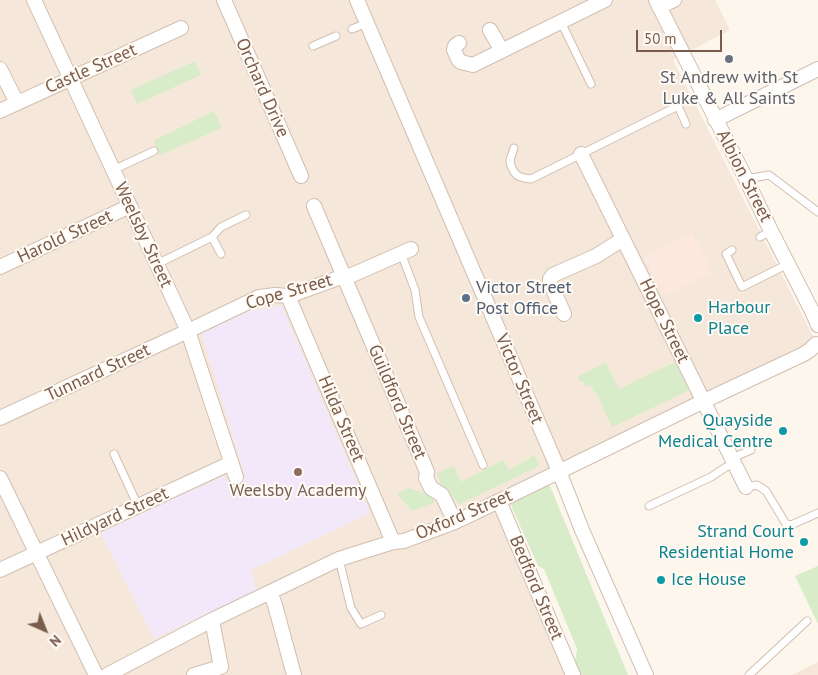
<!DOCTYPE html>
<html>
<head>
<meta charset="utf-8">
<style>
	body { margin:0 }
	#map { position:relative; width:818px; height:675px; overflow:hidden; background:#fdf6ec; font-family:"PT Sans",sans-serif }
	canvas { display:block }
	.north { position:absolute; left:20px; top:605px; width:50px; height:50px; -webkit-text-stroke:4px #fffaf3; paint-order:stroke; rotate:136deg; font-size:14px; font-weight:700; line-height:20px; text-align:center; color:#7a5c4d }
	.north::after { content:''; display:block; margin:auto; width:18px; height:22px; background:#7a5c4d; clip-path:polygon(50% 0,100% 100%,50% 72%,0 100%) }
	.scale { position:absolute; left:636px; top:30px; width:86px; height:22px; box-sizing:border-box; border:2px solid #7a5c4d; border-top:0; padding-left:6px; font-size:15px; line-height:18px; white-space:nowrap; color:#7a5c4d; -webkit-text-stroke:4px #fffaf3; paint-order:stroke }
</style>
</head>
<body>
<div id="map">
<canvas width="818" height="675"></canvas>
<div class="north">N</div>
<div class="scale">50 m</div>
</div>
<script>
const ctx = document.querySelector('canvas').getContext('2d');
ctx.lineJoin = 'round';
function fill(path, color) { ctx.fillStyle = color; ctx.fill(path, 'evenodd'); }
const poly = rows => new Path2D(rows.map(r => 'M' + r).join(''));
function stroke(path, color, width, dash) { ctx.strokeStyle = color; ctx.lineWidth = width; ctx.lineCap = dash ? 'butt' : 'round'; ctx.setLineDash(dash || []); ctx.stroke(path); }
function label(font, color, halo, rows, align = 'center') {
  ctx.font = font + ' "PT Sans",sans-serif'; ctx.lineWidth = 4; ctx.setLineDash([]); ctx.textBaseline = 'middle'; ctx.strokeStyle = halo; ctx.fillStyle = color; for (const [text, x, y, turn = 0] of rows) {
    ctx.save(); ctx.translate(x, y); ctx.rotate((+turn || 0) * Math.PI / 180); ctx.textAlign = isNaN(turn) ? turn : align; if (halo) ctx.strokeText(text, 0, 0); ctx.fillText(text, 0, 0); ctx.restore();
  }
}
fill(poly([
	[0,0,715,0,730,30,673,60,818,346,502,499,577,675,0,675],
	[818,662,818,675,792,675]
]), '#f5e8da');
fill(poly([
	[692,232,711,272,663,296,644,257]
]), '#fde8e0');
fill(poly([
	[279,306,282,306,370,513,251,570,256,588,255,591,154,639,101,533,223,476,233,487,245,476,202,335,203,333,248,311]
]), '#f3e8fa');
fill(poly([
	[195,61,201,75,137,104,131,90],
	[214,111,222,128,160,155,153,141],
	[675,362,688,388,688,391,612,427,596,392,594,393,591,385,586,387,583,381,580,382,578,376,606,363,619,389],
	[534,454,539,466,460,504,442,487,437,473,454,466,461,482,503,460,509,470,530,458],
	[545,485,550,486,628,675,581,675,575,661,577,649,544,569,538,566,509,501],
	[408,488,433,496,434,503,412,511,397,494],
	[818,566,818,624,795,576]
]), '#d8ecc9');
const service = poly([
	[561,22,591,84],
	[352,29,367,23],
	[313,46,336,36],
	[514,148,510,160,511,166,514,172,518,176,524,178,531,179,678,106,686,124],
	[113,170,154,151],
	[746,179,769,175,818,212],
	[212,237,221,227,246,215],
	[760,237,771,231],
	[732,250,726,254,742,287,788,264],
	[401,253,415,290,419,317,483,465],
	[157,264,212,237,221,254],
	[114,454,138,506],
	[732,458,751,450],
	[746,487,757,485,766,491,786,524,791,525,818,513],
	[649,506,711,477,726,467,735,464],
	[339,559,351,608,361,624,381,615],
	[749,675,807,621]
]);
const minor = poly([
	[34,0,188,331,236,477],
	[224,0,301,176],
	[357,0,559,471,582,530,646,675],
	[656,0,746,179,771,231,812,311,818,325],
	[659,7,674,0],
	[490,30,502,51],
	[459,43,455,46,454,50,458,59,461,62,473,65,605,0],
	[0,69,17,103],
	[0,111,181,28],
	[715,120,818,69],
	[581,154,746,487],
	[314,206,427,472,426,478,431,488,442,495,455,522],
	[0,267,130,206],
	[289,296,291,303,393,542],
	[564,314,550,283,550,279,553,275,596,256,623,239],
	[0,418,188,331,259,297,275,295,289,296,344,276,352,275,411,249],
	[0,478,96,675],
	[499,501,573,675],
	[0,570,231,463],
	[270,592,275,605,294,675],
	[107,675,212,620,339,559,393,542,404,541,455,522,499,501,704,401,804,354,810,350,816,344],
	[194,675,221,667,212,620]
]);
stroke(service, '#d1beb0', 9);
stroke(minor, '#d1beb0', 16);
stroke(service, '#fff', 7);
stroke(minor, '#fff', 14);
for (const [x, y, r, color] of [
	[729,59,5,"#6b7280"],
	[466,298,5,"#5c6f8a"],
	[698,318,5,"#0f9aa8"],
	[783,431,5,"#0f9aa8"],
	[298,472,5,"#8d6e63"],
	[804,542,5,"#0f9aa8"],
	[661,580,5,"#0f9aa8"]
]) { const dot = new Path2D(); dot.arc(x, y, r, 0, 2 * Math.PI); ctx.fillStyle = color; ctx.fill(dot); stroke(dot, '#fffaf3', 2); }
label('18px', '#7a5c4d', '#fffaf3', [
	["Castle Street",91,69,-24],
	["Orchard Drive",262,88,66],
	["Albion Street",744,176,63],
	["Weelsby Street",143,235,65],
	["Harold Street",65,237,-25],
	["Cope Street",289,292,-16],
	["Hope Street",664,321,64],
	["Tunnard Street",98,373,-25],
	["Victor Street",519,379,67],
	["Guildford Street",397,402,67],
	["Hilda Street",341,419,67],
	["Oxford Street",464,515,-23],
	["Hildyard Street",115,517,-25],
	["Bedford Street",536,588,67]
]);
label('18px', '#5b616d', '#fffaf3', [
	["St Andrew with St",729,78],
	["Luke & All Saints",729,99]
]);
label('18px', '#4e5e75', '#fffaf3', [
	["Victor Street",476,288],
	["Post Office",476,309]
], 'left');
label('18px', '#0d838f', '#fffaf3', [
	["Harbour",708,308],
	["Place",708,329],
	["Quayside",773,421,"right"],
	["Medical Centre",773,442,"right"],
	["Strand Court",794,532,"right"],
	["Residential Home",794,553,"right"],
	["Ice House",671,580]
], 'left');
label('18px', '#785e54', '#fffaf3', [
	["Weelsby Academy",298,491]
]);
</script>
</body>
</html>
